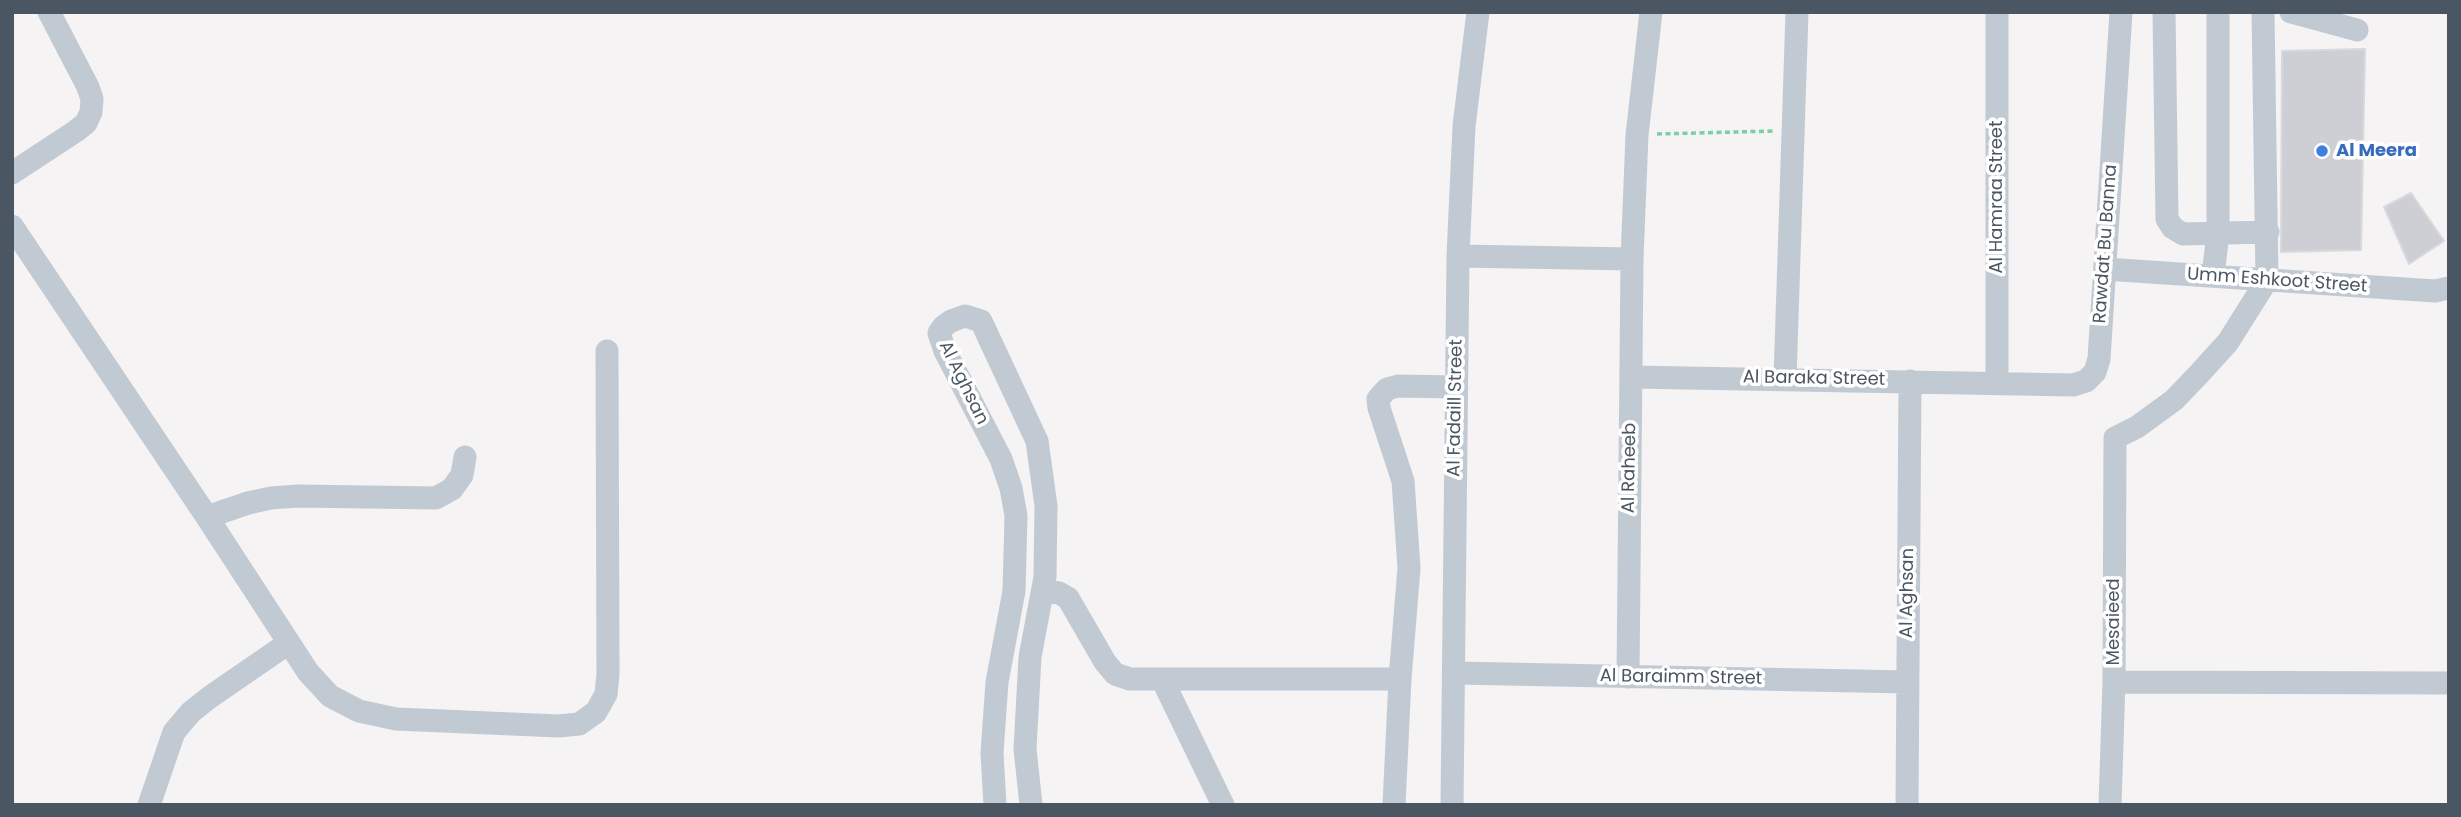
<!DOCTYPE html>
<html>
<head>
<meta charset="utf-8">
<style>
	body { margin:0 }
	#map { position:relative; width:2461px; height:817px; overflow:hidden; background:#f5f3f3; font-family:Poppins,sans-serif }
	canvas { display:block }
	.frame { position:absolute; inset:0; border:14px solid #4a5661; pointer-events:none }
</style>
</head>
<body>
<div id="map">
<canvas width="2461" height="817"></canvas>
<div class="frame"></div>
</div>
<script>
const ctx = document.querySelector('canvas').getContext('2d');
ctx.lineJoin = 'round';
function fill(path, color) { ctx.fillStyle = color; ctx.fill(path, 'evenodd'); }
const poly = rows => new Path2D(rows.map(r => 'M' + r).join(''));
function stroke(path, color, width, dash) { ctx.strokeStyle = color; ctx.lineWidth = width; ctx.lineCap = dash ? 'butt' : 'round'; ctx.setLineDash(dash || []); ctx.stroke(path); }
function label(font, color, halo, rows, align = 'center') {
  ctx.font = font + ' Poppins,sans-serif'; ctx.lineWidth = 7; ctx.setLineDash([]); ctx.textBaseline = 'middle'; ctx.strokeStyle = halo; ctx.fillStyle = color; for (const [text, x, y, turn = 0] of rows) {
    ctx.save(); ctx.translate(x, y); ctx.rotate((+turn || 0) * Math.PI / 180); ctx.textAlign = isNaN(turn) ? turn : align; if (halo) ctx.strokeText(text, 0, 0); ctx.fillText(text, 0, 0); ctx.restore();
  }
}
const building = poly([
	[2365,49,2361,250,2281,252,2282,51,2365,49],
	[2411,193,2444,241,2409,264,2384,207,2411,193]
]);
fill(building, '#cdcfd5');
stroke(building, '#d7d9de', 2);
stroke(poly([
	[1657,134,1775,131]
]), '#7ad0a6', 3.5, [5, 3.5]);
stroke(poly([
	[1997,12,1997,382],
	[2164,12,2167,219,2173,228,2183,234,2268,232],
	[2291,12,2357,30],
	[12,173,76,131,86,123,91,112,92,99,88,87,49,12],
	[12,226,207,517,308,672,330,696,359,711,396,719,558,726,579,724,596,712,606,694,608,674,607,351],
	[1458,256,1632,259],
	[2105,269,2435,291,2449,288],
	[2213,276,2218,233,2218,12],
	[1632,377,2073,385,2086,381,2095,372,2099,359,2121,12],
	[1785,379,1797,12],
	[207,517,248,503,271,498,298,496,436,498,452,489,462,475,465,457],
	[1043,591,1059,593,1068,598,1105,662,1115,674,1130,679,1400,679],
	[1455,673,1907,682],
	[1628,677,1632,259,1637,135,1651,12],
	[1162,679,1223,805],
	[2114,682,2449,683],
	[149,805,174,732,191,712,210,697,287,644],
	[995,805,992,753,997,682,1014,591,1016,516,1011,488,1001,459,945,351,939,333,944,326,951,321,965,316,981,321,1037,441,1046,506,1045,577,1030,657,1025,749,1031,805],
	[1394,805,1400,679,1409,568,1403,481,1379,408,1378,399,1387,389,1398,386,1456,387],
	[1452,805,1458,256,1464,126,1478,12],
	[1907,805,1910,381],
	[2110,805,2114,682,2115,438,2137,427,2174,400,2199,374,2228,342,2267,280,2263,12]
]), '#c1cad2', 23);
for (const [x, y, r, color] of [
	[2322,151,7,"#3f7fe0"]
]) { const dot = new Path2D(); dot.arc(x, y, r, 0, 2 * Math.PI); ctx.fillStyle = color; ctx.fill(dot); stroke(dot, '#fff', 2.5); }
label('bold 18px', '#366cbe', '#fff', [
	["Al Meera",2336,151]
], 'left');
label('18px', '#4a5661', '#fff', [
	["Al Hamraa Street",1997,197,-90],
	["Rawdat Bu Banna",2106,244,-86],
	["Umm Eshkoot Street",2277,281,4],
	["Al Baraka Street",1814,379,1],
	["Al Aghsan",963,383,64],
	["Al Fadaill Street",1456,408,-89],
	["Al Raheeb",1630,468,-89],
	["Al Aghsan",1908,593,-89],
	["Mesaieed",2114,622,-90],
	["Al Baraimm Street",1681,678,1]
]);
</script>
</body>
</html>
